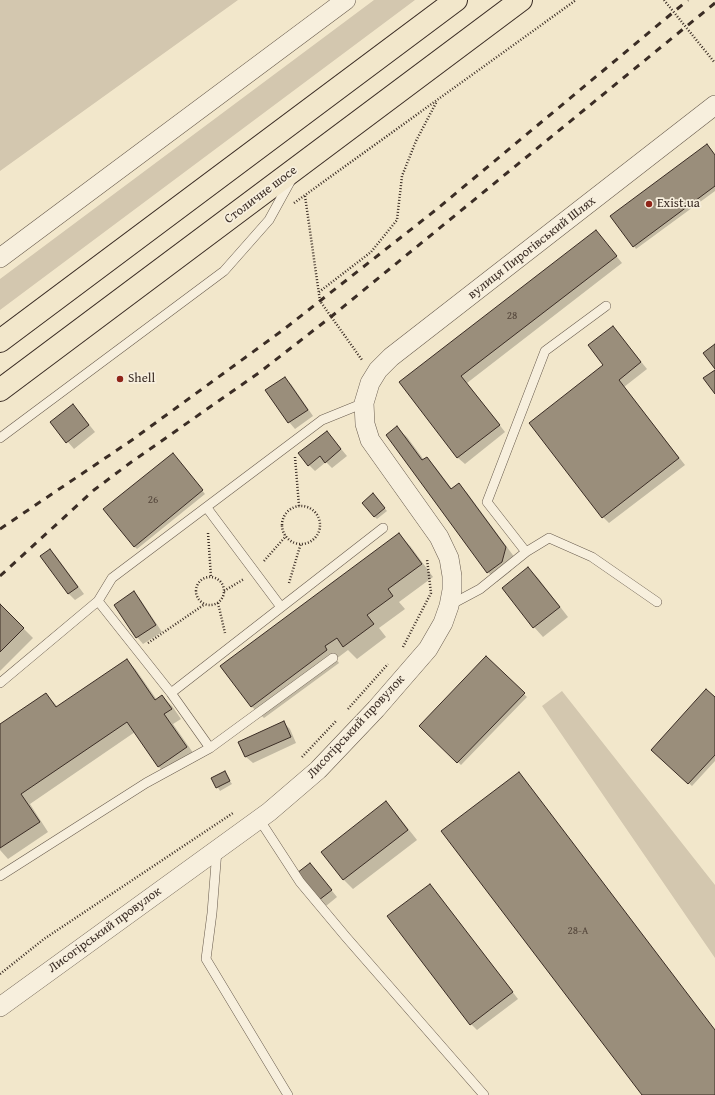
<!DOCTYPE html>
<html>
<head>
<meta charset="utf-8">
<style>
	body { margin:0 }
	canvas { display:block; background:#f2e7cb }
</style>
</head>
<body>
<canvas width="715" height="1095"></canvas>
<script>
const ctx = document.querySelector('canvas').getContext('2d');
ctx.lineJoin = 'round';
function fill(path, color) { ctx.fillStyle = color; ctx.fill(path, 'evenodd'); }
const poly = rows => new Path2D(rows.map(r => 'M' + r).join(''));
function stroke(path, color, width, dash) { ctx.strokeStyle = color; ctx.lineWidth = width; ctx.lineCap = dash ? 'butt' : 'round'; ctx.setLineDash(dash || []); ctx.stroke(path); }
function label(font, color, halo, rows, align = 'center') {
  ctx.font = font + ' "Gentium Book Plus",serif'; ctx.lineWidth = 3.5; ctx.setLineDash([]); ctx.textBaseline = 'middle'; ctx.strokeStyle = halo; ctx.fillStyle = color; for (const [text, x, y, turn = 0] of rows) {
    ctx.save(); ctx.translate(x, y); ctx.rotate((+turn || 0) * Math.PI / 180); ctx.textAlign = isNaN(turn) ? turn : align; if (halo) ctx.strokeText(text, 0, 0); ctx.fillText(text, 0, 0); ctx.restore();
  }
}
fill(poly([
	[0,0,238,0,0,171],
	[374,0,415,0,0,310,0,279],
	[562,691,715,885,715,958,542,706]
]), '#d3c7af');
fill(poly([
	[715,156,715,191,636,249,634,246],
	[596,231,622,263,467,383,505,432,465,464,458,458,400,382],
	[613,327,647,369,624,387,685,465,609,523,603,517,605,366],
	[284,378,291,384,313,416,295,429,289,422],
	[79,412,95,432,74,449,51,422],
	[397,428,407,437,424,460,427,458,436,468,452,489,459,484,468,494,515,558,511,571,497,582,488,572],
	[327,432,347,456,332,468,326,462,315,471,309,465],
	[175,457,205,494,137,549,134,546],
	[376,498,387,511,377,519,374,516],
	[399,534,411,547,433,577,399,602,405,609,379,628,386,637,357,659,348,650,336,659,339,663,264,718,251,706],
	[50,550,56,556,84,594,75,600,69,594,42,556],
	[528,568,538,578,568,617,543,637,534,627],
	[134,593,140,599,162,632,143,644,137,637,115,605],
	[0,605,33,638,0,671],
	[486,658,527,697,461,765,420,726],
	[127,660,136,670,157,700,162,696,172,706,181,719,173,724,196,757,168,776,158,766,135,732,30,804,48,832,8,859,0,850,0,725,46,694,58,707],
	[715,698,715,761,692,786,652,750],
	[283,722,290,729,296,743,253,763,246,757,240,742],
	[224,772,232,784,220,791,212,778],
	[386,803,395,812,417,840,353,889,344,880,322,852],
	[310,864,337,897,326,906,319,900],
	[436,892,518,999,477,1030,471,1024]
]), '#0003');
const building = poly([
	[707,144,715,155,715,186,633,247,610,216,707,144],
	[596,230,617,256,461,376,500,425,457,458,399,382,596,230],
	[613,326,641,362,619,380,679,458,602,518,529,423,603,365,588,345,613,326],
	[715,344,715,369,703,353,715,344],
	[715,370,715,394,703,378,715,370],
	[285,377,308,410,288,423,265,390,285,377],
	[73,404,89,425,66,443,50,422,73,404],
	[397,426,422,460,427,457,451,489,459,483,506,547,502,562,487,573,386,435,397,426],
	[327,431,341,449,325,463,320,456,308,466,298,453,327,431],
	[173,453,203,490,134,547,103,509,173,453],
	[373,493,385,508,374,517,362,503,373,493],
	[399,533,422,564,388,589,393,596,367,615,374,624,343,647,337,638,325,646,327,650,251,707,220,666,399,533],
	[50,549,78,587,68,594,40,556,50,549],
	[528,567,560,607,533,628,502,588,528,567],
	[134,591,156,625,136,638,114,605,134,591],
	[0,604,24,628,0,652,0,604],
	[486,656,525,693,457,763,419,726,486,656],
	[127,659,155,700,162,695,172,709,164,714,187,747,158,767,127,722,21,794,40,822,0,848,0,724,46,693,56,707,127,659],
	[706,689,715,697,715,755,688,784,651,750,706,689],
	[284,721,291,737,245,757,238,742,284,721],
	[225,771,230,781,216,788,211,778,225,771],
	[519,772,715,1030,715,1095,642,1095,441,831,519,772],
	[386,801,408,830,343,880,321,852,386,801],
	[310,863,332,890,319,900,297,873,310,863],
	[430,884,513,992,470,1025,387,916,430,884]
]);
fill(building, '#9a8e7b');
stroke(building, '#3b2d25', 1);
const lane = poly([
	[0,438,224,271,269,220,291,180],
	[207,508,281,607],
	[526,552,487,502,545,351,606,306],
	[98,601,171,693,210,748,333,658],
	[450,605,480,589,526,552,549,538,592,557,657,602],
	[0,683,98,601,112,578,322,420,364,403],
	[171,693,383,528],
	[259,819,300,882,346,937,484,1095],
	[217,850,212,913,206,959,288,1095],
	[0,876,146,783,210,748]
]);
const street = poly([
	[0,258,346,0],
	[0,1007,269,812,318,770,376,709,428,649,443,623,449,606,452,590,452,576,449,558,439,537,370,440,365,424,364,403,370,383,378,370,391,357,715,105]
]);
const highway = poly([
	[0,341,456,0],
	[0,390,521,0]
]);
stroke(lane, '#695c4e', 10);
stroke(street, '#695c4e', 20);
stroke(highway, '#3b2d25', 24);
stroke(poly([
	[664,0,715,63],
	[305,196,320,301,362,360],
	[294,203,576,0],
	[319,292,371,252,397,220,402,176,416,141,437,101],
	[295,457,299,506],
	'282 525a19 19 0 1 1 38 0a19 19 0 1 1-38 0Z',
	[208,533,211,577],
	[264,561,286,536],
	'196 591a14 14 0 1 1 28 0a14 14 0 1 1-28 0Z',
	[289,583,301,543],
	[224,591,244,579],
	[218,603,225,633],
	[148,643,205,604],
	[403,647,431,593,427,559],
	[348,709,388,664],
	[302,757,337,720],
	[0,974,44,939,233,813]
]), '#3b2d25', 2.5, [1, 2]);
stroke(lane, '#f7efdd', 9);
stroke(street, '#f7efdd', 19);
stroke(highway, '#f2e7cb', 22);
stroke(poly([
	[0,529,132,440,283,330,437,209,688,0],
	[0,576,94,490,130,463,260,372,332,316,715,3]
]), '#3b2d25', 3, [7, 7]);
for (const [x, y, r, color] of [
	[649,204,4,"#8f2418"],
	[120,379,4,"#8f2418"]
]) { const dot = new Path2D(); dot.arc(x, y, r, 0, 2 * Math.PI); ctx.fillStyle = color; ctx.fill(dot); stroke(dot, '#f7efdd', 1.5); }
label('11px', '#53453a', null, [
	["28",512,316],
	["26",153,500],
	["28-А",578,931]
]);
label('13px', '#3b2d25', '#f7efdd', [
	["Столичне шосе",261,195,-37],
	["вулиця Пирогівський Шлях",532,248,-38],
	["Лисогірський провулок",356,727,-47],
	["Лисогірський провулок",105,930,-36]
]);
label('13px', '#3b2d25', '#f7efdd', [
	["Exist.ua",657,204],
	["Shell",128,379]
], 'left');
</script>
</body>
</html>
